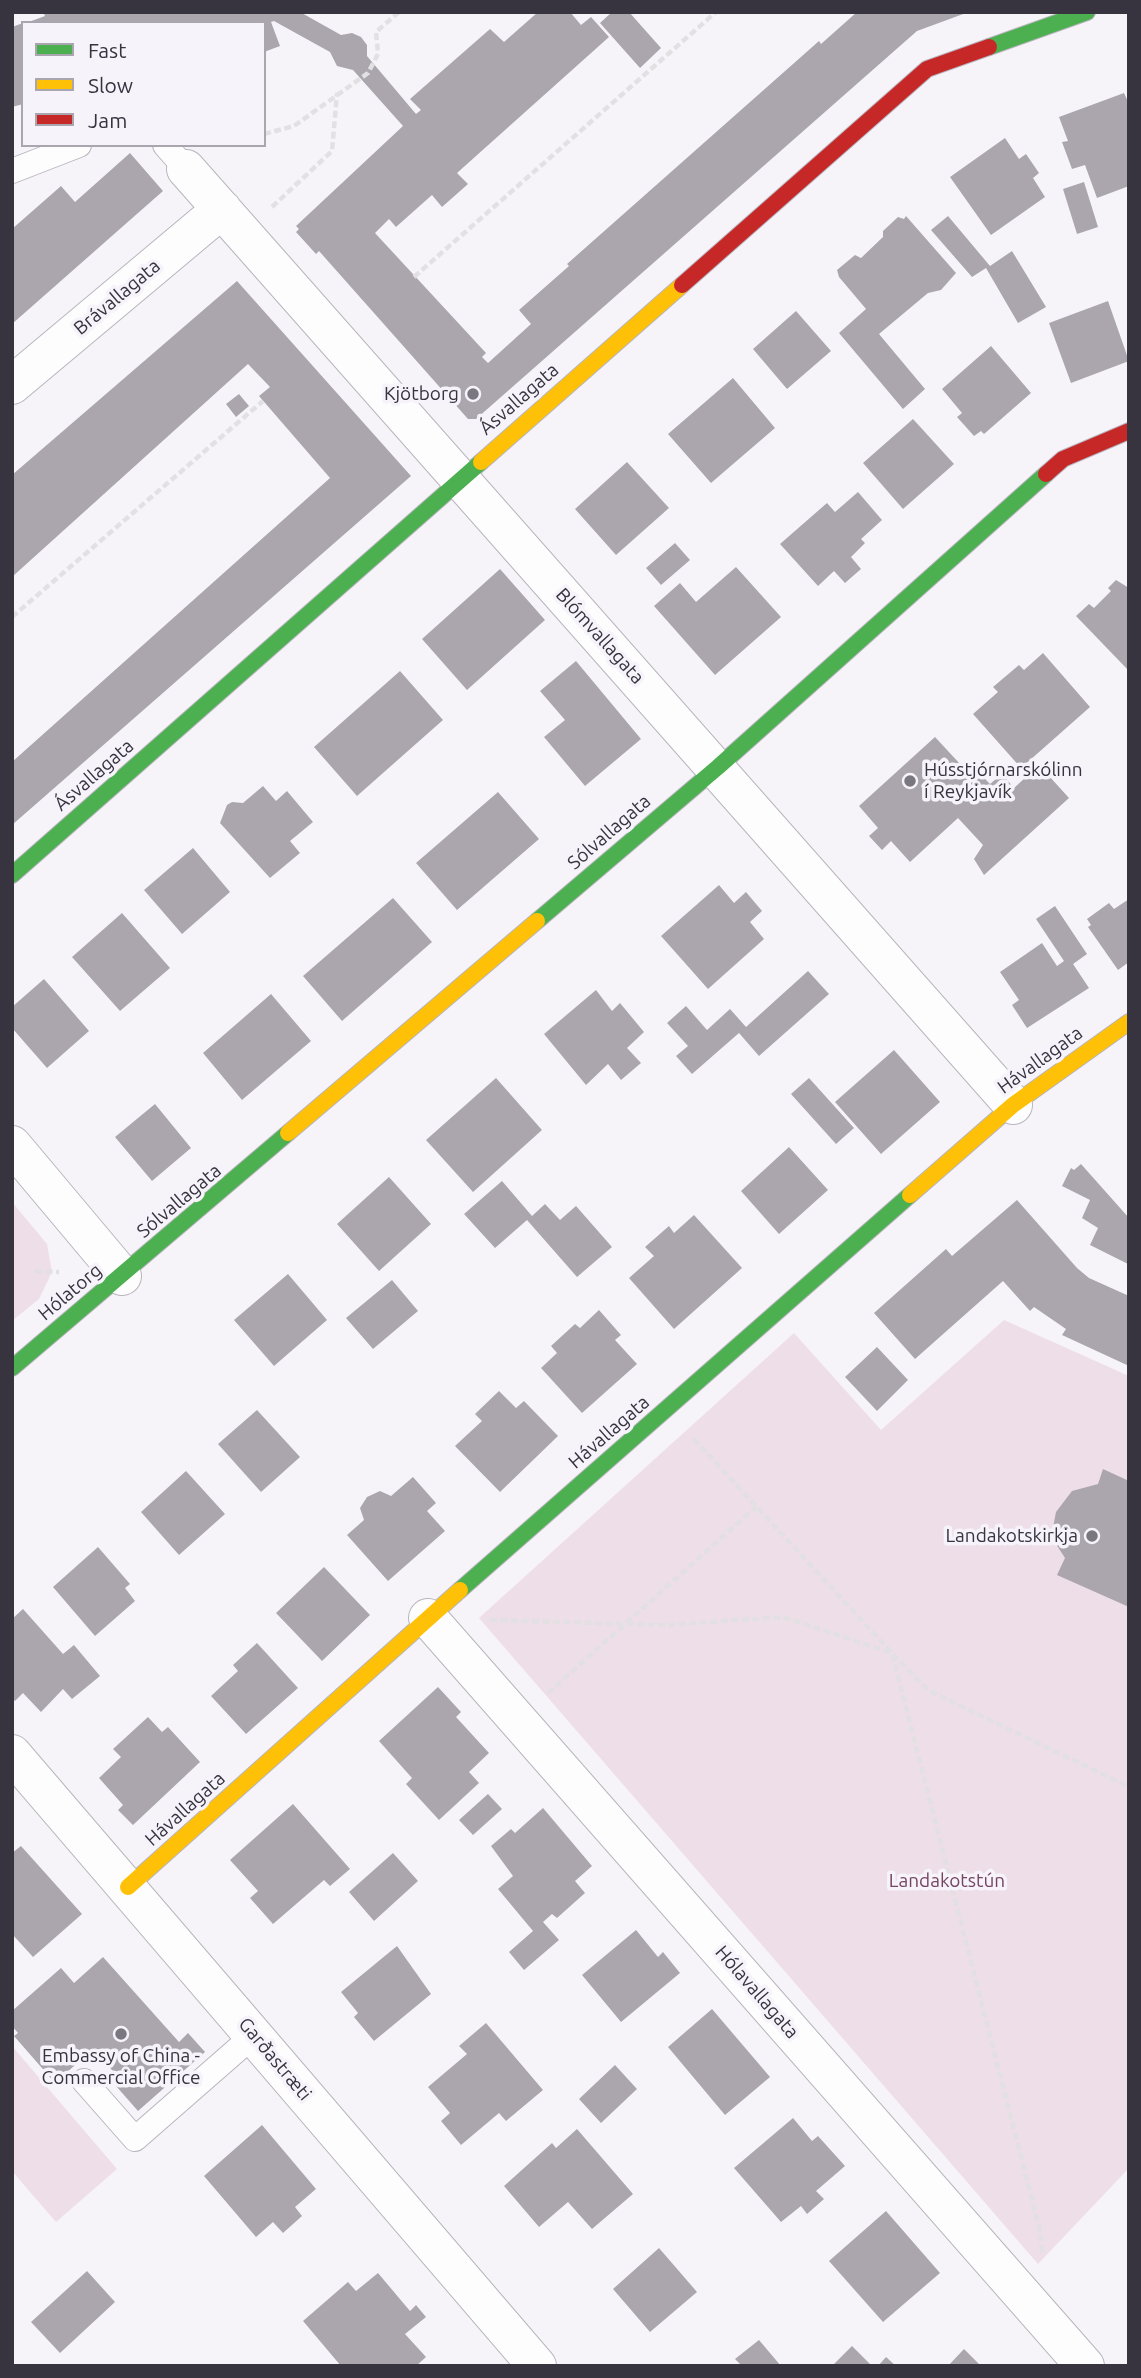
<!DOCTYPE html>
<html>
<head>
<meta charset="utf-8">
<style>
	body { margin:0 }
	#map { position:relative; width:1141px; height:2378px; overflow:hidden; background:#f6f4f9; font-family:Ubuntu,sans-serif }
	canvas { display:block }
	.frame { position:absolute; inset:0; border:14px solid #37333f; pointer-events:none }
	.legend { position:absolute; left:21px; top:21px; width:245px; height:126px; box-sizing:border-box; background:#f6f3fa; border:2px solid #aaa6af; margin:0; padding:9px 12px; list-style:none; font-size:21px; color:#37333f }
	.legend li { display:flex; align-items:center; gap:14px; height:35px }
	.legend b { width:35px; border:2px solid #aaa6af }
</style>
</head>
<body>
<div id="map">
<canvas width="1141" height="2378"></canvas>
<div class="frame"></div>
<ul class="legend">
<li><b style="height:9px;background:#4caf50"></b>Fast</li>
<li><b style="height:9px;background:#ffc107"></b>Slow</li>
<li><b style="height:9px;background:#c62828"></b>Jam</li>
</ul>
</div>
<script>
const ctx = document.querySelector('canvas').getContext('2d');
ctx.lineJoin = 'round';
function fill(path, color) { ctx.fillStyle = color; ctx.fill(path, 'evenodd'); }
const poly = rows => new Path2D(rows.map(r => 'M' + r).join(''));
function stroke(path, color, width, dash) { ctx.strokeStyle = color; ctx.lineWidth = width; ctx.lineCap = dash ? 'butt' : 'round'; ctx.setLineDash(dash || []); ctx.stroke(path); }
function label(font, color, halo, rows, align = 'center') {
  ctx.font = font + ' Ubuntu,sans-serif'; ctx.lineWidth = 7; ctx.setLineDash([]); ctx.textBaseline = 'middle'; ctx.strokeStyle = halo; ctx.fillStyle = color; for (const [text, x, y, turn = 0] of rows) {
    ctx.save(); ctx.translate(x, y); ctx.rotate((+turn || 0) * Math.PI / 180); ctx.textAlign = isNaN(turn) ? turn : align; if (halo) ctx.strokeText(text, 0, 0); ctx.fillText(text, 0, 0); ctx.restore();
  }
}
fill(poly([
	[12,1202,47,1244,52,1272,39,1299,12,1321],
	[1004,1320,1129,1376,1129,2168,1038,2264,479,1618,794,1333,881,1430],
	[12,2046,117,2169,56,2222,12,2171]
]), '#eedee8');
fill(poly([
	[43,12,300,12,341,35,352,33,361,37,367,45,367,56,416,114,421,110,410,99,490,29,504,42,538,12,570,12,581,25,591,17,609,37,457,173,468,184,442,207,432,195,396,227,389,219,375,233,486,353,482,357,488,363,531,324,519,310,569,266,567,264,819,41,821,44,857,12,966,13,917,31,476,419,468,419,319,251,316,254,296,232,299,229,296,226,403,126,353,70,337,66,330,52,274,21,271,22,280,46,264,52,264,23,26,23,45,16],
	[612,12,629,12,661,48,640,68,600,23],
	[23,23,23,104,12,107,12,27],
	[1124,93,1129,104,1129,186,1097,198,1085,165,1072,169,1062,142,1068,141,1059,117],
	[1005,138,1019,159,1026,154,1039,173,1033,178,1045,197,991,235,950,177],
	[130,153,163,191,12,324,12,229,61,186,75,202],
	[1084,182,1098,227,1077,234,1063,189],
	[906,216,956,273,941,290,928,293,879,334,925,389,903,409,839,333,866,309,839,277,837,270,855,255,861,258,883,237,883,231,898,217,904,219],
	[948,216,990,266,1012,251,1046,307,1018,323,986,268,972,277,931,230],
	[237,281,411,476,12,825,12,762,330,478,259,396,270,387,248,364,12,577,12,475],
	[1108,301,1129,361,1071,383,1049,323],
	[796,311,831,351,787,389,753,349],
	[991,346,1031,393,984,434,981,431,974,436,957,417,962,413,942,389],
	[733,378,775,428,711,483,668,434],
	[239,394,249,406,236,417,226,404],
	[913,419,954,464,903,509,863,463],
	[627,462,669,508,616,555,575,509],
	[858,492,882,520,861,539,865,543,851,557,861,569,845,583,834,571,818,586,780,544,827,503,835,512],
	[675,543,690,560,661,585,646,568],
	[736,567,781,617,715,675,654,606,680,583,696,602],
	[500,569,545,620,467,690,422,639],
	[1116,580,1129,588,1129,671,1076,616,1089,604,1094,608,1111,591,1108,588],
	[1043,653,1090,707,1021,768,973,714,998,692,993,687,1019,665,1024,670],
	[576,661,641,739,585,786,544,737,565,720,540,691],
	[400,671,443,720,357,796,314,747],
	[935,737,961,765,967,760,990,784,1002,774,1014,788,1039,765,1069,798,984,875,974,859,983,845,958,818,910,862,891,841,882,850,869,836,878,828,859,806],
	[263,786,276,801,287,791,313,822,290,841,300,853,270,878,220,823,227,805,232,802,243,803],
	[498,792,539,839,457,910,416,863],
	[193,848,230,892,182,934,144,890],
	[719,885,734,903,746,892,762,911,750,922,764,939,708,989,661,936],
	[393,898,432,942,342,1021,303,976],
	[1129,899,1129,962,1118,970,1088,927,1091,925,1087,919,1109,903,1114,909],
	[1055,906,1087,954,1073,964,1089,988,1027,1028,1012,1005,1019,1000,1000,972,1042,943,1057,966,1064,961,1036,919],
	[122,913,170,968,120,1011,72,957],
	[808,971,829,994,759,1056,739,1033,692,1074,676,1056,688,1046,667,1023,686,1006,707,1030,730,1009,746,1027],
	[44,979,89,1031,47,1068,12,1028,12,1007],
	[596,990,612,1011,620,1003,644,1032,627,1048,641,1063,621,1080,608,1064,586,1085,544,1034],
	[271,994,311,1041,242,1100,203,1053],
	[894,1050,940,1102,881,1154,835,1102],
	[496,1078,542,1130,473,1192,426,1140],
	[809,1078,854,1128,836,1144,791,1094],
	[155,1104,191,1148,152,1181,115,1137],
	[789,1147,828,1190,779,1234,741,1191],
	[1081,1164,1129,1218,1128,1264,1090,1245,1098,1228,1082,1218,1090,1200,1062,1186,1071,1168,1074,1170],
	[389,1177,431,1224,379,1271,337,1224],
	[502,1181,532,1216,545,1204,560,1220,576,1206,612,1247,577,1277,527,1220,495,1248,464,1214],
	[1017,1200,1077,1268,1089,1278,1129,1296,1129,1366,1062,1335,1066,1329,1034,1307,1030,1311,1003,1281,915,1359,874,1313,946,1249,952,1256],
	[694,1215,742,1268,674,1329,629,1278,654,1256,645,1247,669,1226,674,1233],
	[288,1274,327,1320,274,1366,234,1320],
	[392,1280,418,1311,373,1349,346,1318],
	[599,1310,621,1335,615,1340,637,1364,582,1413,541,1368,557,1353,551,1346,575,1324,580,1328],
	[877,1347,908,1380,877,1411,845,1377],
	[499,1391,516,1408,524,1401,558,1436,500,1492,455,1446,482,1421,475,1414],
	[257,1410,300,1457,261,1492,218,1444],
	[1103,1469,1129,1481,1129,1607,1057,1575,1065,1558,1056,1544,1053,1528,1056,1512,1072,1491,1098,1484],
	[186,1471,225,1514,179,1555,141,1512],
	[413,1477,436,1503,427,1511,445,1531,388,1581,347,1535,364,1520,360,1508,367,1497,380,1491,391,1496],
	[98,1547,130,1584,125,1588,135,1601,95,1636,53,1587],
	[324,1567,370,1615,322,1661,276,1613],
	[23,1609,63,1654,74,1645,100,1676,72,1699,63,1689,41,1712,23,1693,15,1701,12,1698,12,1619],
	[257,1643,298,1688,246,1734,211,1696,238,1671,233,1665],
	[438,1687,461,1712,456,1717,489,1753,469,1772,479,1783,439,1820,406,1784,412,1778,379,1741],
	[148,1717,162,1732,168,1727,200,1762,133,1825,118,1810,123,1805,99,1778,121,1757,113,1749],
	[488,1794,502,1809,473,1835,459,1820],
	[293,1804,350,1869,330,1886,324,1880,273,1924,250,1898,258,1891,230,1860],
	[543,1808,592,1866,575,1881,585,1893,557,1918,552,1914,543,1922,559,1940,524,1970,509,1952,533,1931,498,1889,513,1876,491,1846,511,1829,515,1833],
	[21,1846,82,1914,33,1957,12,1934,12,1853],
	[393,1853,418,1881,374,1921,349,1892],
	[636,1930,658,1957,663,1952,680,1973,621,2022,582,1975],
	[397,1946,431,1994,374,2041,354,2017,358,2013,341,1992],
	[103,1957,179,2042,188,2033,205,2052,138,2111,116,2086,121,2080,93,2049,55,2083,14,2036,18,2033,12,2026,12,2011,61,1968,74,1983],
	[712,2009,770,2077,725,2115,668,2047],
	[486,2023,543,2090,506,2121,499,2113,461,2145,441,2121,450,2113,428,2087,467,2054,459,2046],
	[615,2065,637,2089,601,2123,579,2099],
	[793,2118,812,2141,818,2136,845,2166,816,2191,824,2199,807,2214,801,2206,781,2222,734,2168],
	[262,2125,316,2189,295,2207,302,2216,283,2233,273,2222,256,2237,204,2176],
	[577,2129,633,2194,592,2229,568,2202,539,2227,504,2186,552,2143,556,2148],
	[886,2211,940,2273,883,2322,829,2261],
	[659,2248,697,2292,650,2332,613,2289],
	[87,2271,115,2302,60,2353,31,2322],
	[378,2273,410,2311,416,2305,426,2317,405,2334,426,2357,416,2366,341,2366,303,2321,348,2282,356,2291],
	[759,2340,781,2366,738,2366,740,2364,735,2359],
	[852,2346,872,2366,832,2366],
	[964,2349,981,2366,948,2366],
	[886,2357,896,2366,878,2366]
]), '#aba6ad');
const lane = poly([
	[165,145,186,169],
	[12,171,79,145],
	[84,2081,135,2139,254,2035]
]);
const street = poly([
	[186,169,1013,1105],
	[12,385,222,209],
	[12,1145,122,1276],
	[428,1618,1085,2366],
	[12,1754,537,2366]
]);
const fast = poly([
	[989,47,1087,12],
	[12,875,481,462],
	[537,921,718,767,1046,474],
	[12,1368,288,1133],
	[460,1590,910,1195]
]);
const slow = poly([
	[481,462,682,285],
	[288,1133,537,921],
	[910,1195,1013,1105,1129,1022],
	[128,1887,460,1590]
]);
const jam = poly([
	[682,285,927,69,989,47],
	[1046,474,1063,459,1129,431]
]);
stroke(lane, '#b8b5be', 26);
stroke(street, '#b8b5be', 40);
stroke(fast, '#b8b5be', 18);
stroke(slow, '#b8b5be', 18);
stroke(jam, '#b8b5be', 18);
stroke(poly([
	[264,134,294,126,368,73,378,54,376,32,399,12],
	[272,207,332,151,337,93],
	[414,277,716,12],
	[12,617,263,401],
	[35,1271,59,1272],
	[490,1620,667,1625,783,1617,892,1653,693,1438],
	[548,1693,756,1507],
	[1042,2252,1040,2231,892,1653,928,1690,1129,1787]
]), '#e2e0e3', 4.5, [7, 3.5]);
stroke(lane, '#fefdfe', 24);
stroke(street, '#fefdfe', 38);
stroke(fast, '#4caf50', 16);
stroke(slow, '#ffc107', 16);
stroke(jam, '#c62828', 16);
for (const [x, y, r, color] of [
	[473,394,7,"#7a7780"],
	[910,781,7,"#7a7780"],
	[1092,1536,7,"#7a7780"],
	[121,2034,7,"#7a7780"]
]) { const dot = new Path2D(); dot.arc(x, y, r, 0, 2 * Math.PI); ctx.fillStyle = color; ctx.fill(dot); stroke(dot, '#f6f3fa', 2.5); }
label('19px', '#37333f', '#f6f3fa', [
	["Brávallagata",117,297,-40],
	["Ásvallagata",519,399,-41],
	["Blómvallagata",600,636,48],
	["Ásvallagata",94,775,-41],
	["Sólvallagata",609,832,-41],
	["Hávallagata",1040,1060,-36],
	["Sólvallagata",179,1201,-40],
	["Hólatorg",70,1292,-40],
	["Hávallagata",609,1432,-41],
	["Hávallagata",185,1809,-42],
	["Hólavallagata",757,1992,49],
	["Garðastræti",275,2059,50]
]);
label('19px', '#37333f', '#f6f3fa', [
	["Kjötborg",459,394],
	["Hússtjórnarskólinn",924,770,"left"],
	["í Reykjavík",924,792,"left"],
	["Landakotskirkja",1078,1536],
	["Embassy of China -",121,2056,"center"],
	["Commercial Office",121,2078,"center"]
], 'right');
label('19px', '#774561', '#f6f3fa', [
	["Landakotstún",947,1881]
]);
</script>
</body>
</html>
